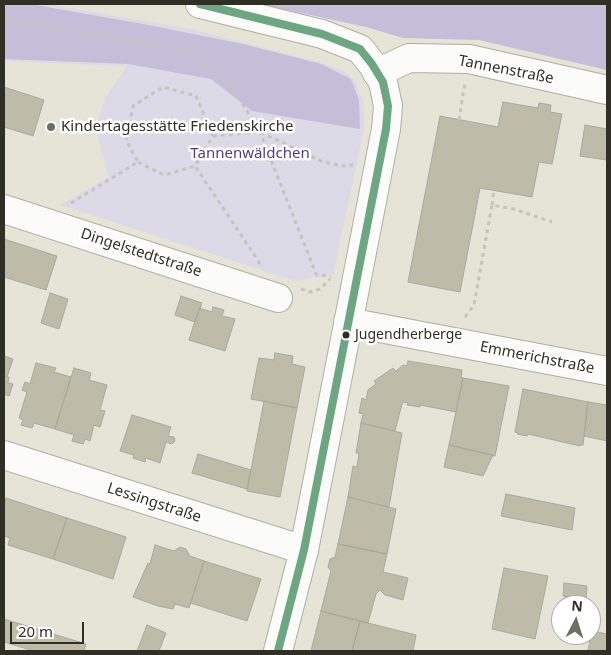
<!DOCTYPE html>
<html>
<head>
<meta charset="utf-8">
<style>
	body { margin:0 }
	#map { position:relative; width:611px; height:655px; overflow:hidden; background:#e5e4d6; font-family:"Noto Sans",sans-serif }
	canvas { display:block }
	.frame { position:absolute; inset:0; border:5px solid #302f25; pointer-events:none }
	.north { position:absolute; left:551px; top:595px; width:50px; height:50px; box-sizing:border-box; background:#fff; border:1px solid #acaca8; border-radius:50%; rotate:5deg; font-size:14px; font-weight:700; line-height:20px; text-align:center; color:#302f25 }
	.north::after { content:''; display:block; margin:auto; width:18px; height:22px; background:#6f6e63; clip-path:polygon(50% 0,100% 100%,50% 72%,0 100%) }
	.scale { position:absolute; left:10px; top:622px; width:74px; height:22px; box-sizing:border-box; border:2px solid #302f25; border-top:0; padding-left:6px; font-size:15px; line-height:18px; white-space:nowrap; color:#302f25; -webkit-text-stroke:4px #fff; paint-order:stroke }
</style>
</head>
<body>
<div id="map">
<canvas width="611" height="655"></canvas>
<div class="frame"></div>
<div class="north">N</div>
<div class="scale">20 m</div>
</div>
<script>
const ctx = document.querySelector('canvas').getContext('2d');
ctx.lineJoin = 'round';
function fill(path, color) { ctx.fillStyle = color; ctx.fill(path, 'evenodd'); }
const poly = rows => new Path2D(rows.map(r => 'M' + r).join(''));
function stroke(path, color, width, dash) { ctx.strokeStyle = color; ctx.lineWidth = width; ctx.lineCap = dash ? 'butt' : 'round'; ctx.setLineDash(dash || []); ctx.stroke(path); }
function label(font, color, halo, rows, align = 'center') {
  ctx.font = font + ' "Noto Sans",sans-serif'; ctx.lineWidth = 5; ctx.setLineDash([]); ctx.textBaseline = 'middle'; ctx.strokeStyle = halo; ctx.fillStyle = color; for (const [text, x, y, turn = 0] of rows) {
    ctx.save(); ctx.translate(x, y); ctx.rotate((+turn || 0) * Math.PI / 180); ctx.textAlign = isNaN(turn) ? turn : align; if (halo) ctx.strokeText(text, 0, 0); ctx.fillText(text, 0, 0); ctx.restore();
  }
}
fill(poly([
	[4,4,46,4,191,29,319,62,344,71,356,82,364,105,364,128,333,275,295,281,61,205,108,177,97,134,98,121,105,98,127,66,4,61]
]), '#dddae8');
fill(poly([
	[4,4,30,4,143,24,243,44,321,64,351,79,359,100,360,129,252,111,211,79,128,64,4,59],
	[259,4,607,4,607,70,479,40,403,38,366,27]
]), '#c4bed8');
const building = poly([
	[4,87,44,100,33,136,4,127,4,87],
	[503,102,538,108,539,103,551,105,550,112,562,114,552,164,539,162,532,197,480,188,460,292,408,282,440,116,498,127,503,102],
	[585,125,607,129,607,160,580,156,585,125],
	[4,239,57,256,46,290,4,277,4,239],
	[50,293,68,299,59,329,41,323,50,293],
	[181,296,202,303,195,322,175,315,181,296],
	[213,307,224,310,222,316,235,319,225,351,189,340,199,308,212,312,213,307],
	[275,353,293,356,292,364,305,367,297,408,251,399,259,358,274,360,275,353],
	[4,356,13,359,7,377,9,377,8,383,13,384,9,396,4,394,4,356],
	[408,361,462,370,461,377,463,378,456,412,420,405,420,407,407,405,408,403,404,402,402,404,395,431,361,423,363,414,359,413,362,398,366,400,368,390,376,384,374,381,393,368,396,371,403,365,407,366,408,361],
	[36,363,56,368,54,372,71,377,55,429,34,423,32,428,21,425,23,420,19,418,27,392,22,390,25,382,30,384,36,363],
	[74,368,91,373,89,380,107,385,100,410,105,411,100,427,94,425,90,441,85,439,83,444,72,441,74,435,55,429,74,368],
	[463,378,509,386,495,456,449,445,463,378],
	[523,389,588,402,583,445,580,445,580,446,528,434,527,436,517,434,518,433,515,432,523,389],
	[264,401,297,408,280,497,247,491,264,401],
	[588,402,607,405,607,441,584,436,588,402],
	[132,415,171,427,168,436,174,437,175,441,172,444,166,442,160,463,146,458,145,462,133,458,134,455,120,451,132,415],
	[361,423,402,433,389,507,348,497,353,466,357,467,359,453,356,453,361,423],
	[449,445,493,455,483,476,444,467,449,445],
	[198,454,251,470,247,489,192,473,198,454],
	[506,494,575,508,572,530,501,516,506,494],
	[348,497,396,509,387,554,338,544,348,497],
	[6,498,67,518,53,559,8,545,10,538,4,536,4,506,6,498],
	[67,518,126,537,113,579,53,559,67,518],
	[338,544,387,554,383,572,408,578,403,600,385,595,380,590,376,594,368,623,321,611,331,571,328,567,330,559,335,557,338,544],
	[155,545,174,551,180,547,186,549,190,556,204,561,189,608,175,604,173,609,158,606,133,597,148,563,150,564,155,545],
	[204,561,261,579,247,621,191,603,204,561],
	[504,568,548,576,535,639,492,629,504,568],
	[564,583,587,586,586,600,563,596,564,583],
	[321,611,360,621,352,651,311,651,321,611],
	[4,619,86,644,84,651,34,651,4,642,4,619],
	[360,621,416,635,413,651,352,651,360,621],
	[147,625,166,633,159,651,137,651,147,625],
	[592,631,607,634,607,651,588,650,592,631]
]);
fill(building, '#bebca9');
stroke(building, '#a9a89d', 1);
const minor = poly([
	[377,73,409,58,469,59,607,90],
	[4,209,278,298],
	[348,322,607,371],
	[4,455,304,550]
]);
const tertiary = poly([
	[200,4,322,34,360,49,372,64,383,82,388,106,386,129,304,550,278,651]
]);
stroke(minor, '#afaea3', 30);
stroke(tertiary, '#afaea3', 30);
stroke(poly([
	[4,19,184,50,226,77,260,132,316,274,331,277],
	[459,120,465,83],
	[213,136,260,132,321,161,341,166,353,165],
	[138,162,164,175,195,166],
	[71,203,138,162,126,140,133,106,163,87,196,96,213,136,195,166,259,262,259,266],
	[492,205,494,190],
	[301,289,311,292,320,289,330,279],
	[465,317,474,305,492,205,514,209,552,222]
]), '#c5c5c0', 3, [4, 4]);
stroke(minor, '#fbfbf9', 28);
stroke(tertiary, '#fbfbf9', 28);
stroke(poly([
	[200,4,322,34,360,49],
	[278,651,304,550,386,129,388,106,383,82,372,64,360,49]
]), '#6ea583', 8);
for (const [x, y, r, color] of [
	[51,127,5,"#6f6e63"],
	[346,335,4.5,"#302f25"]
]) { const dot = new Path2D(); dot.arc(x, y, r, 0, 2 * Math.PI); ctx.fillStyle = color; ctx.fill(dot); stroke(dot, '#fff', 2); }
label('14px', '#302f25', '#fff', [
	["Jugendherberge",355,335]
], 'left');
label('15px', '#302f25', '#fff', [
	["Tannenstraße",506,70,11],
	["Dingelstedtstraße",141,253,18],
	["Emmerichstraße",537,358,11],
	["Lessingstraße",154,503,18]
]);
label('15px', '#302f25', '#fff', [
	["Kindertagesstätte Friedenskirche",61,127]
], 'left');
label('15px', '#4e3d84', '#fff', [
	["Tannenwäldchen",250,154]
]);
</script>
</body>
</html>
